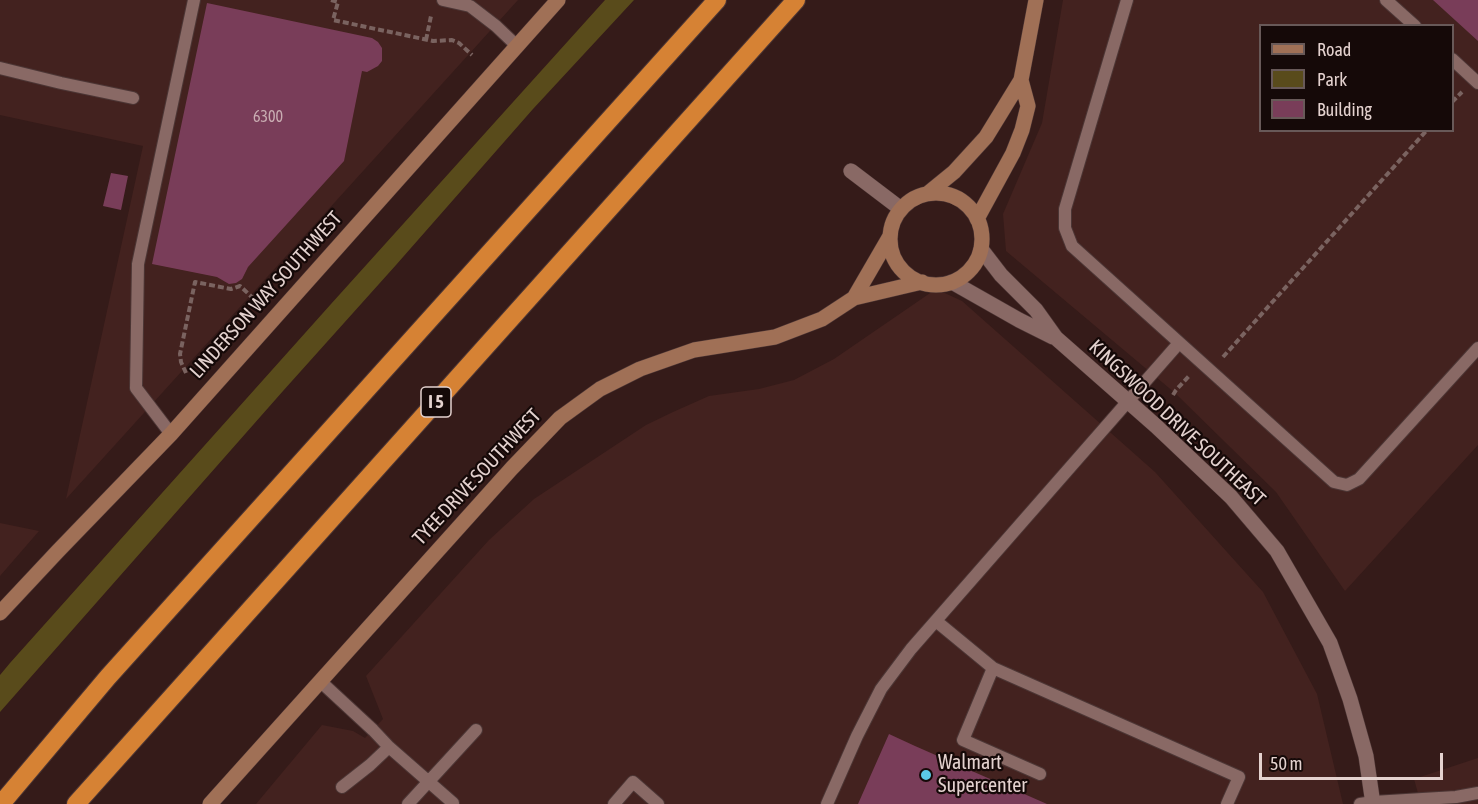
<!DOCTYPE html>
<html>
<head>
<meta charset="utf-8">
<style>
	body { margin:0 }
	#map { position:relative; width:1478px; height:804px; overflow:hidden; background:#351b19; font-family:"Asap Condensed",sans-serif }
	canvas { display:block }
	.legend { position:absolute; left:1259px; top:24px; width:195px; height:108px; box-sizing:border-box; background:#150908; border:2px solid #685958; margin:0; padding:8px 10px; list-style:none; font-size:18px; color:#e4d2cf }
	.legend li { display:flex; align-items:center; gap:12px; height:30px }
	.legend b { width:30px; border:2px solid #685958 }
	.scale { position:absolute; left:1259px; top:753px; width:184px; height:27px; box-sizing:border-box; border:3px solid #e4d2cf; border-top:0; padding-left:8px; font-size:18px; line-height:21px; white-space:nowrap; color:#e4d2cf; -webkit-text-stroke:4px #150908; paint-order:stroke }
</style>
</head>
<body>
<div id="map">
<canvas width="1478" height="804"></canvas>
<ul class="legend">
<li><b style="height:8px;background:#a07056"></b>Road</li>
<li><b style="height:16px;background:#594b1b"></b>Park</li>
<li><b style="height:16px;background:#793d59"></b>Building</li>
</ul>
<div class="scale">50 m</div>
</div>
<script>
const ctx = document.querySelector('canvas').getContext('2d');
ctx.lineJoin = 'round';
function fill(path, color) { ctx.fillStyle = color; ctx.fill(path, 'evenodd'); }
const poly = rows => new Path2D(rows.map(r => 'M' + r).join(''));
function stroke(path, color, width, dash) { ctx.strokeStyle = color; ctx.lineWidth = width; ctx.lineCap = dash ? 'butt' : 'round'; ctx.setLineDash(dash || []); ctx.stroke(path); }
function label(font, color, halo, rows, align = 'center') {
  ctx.font = font + ' "Asap Condensed",sans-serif'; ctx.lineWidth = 4.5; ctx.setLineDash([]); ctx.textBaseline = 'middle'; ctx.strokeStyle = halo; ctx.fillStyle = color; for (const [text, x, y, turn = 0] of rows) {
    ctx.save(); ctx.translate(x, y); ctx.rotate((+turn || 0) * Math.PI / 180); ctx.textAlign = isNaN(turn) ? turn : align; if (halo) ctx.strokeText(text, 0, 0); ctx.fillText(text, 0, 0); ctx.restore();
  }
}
fill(poly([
	[0,0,518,0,66,499,143,146,0,115],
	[1063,0,1478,0,1478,445,1345,591,1276,492,1175,393,1006,251,1003,214,1042,123],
	[1260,26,1452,26,1452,130,1260,130],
	[936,289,962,301,1155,472,1263,592,1317,694,1343,804,256,804,322,725,353,731,365,738,383,719,366,676,489,540,534,499,646,425,673,412,709,396,759,389,794,380,834,359],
	[0,523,39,531,0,576],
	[1478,758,1478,804,1421,804,1414,779]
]), '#43221f');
fill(poly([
	[605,0,634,0,533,109,396,265,283,391,0,712,0,675,10,663,331,304]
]), '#594b1b');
fill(poly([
	[1433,0,1478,0,1478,41],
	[207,3,372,38,378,42,382,48,382,61,378,66,367,72,362,71,344,161,248,267,242,279,236,283,229,284,217,277,152,264],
	[111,173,128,176,121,210,103,206],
	[889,734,915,746,1047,804,858,804]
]), '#793d59');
const lane = poly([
	[443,0,470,6,496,26,517,46],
	[1127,0,1065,209,1065,228,1072,246,1334,482,1347,485,1359,479,1478,348],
	[1386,0,1415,26],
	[1452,59,1478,83],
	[0,68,61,83,133,98],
	[171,434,136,388,138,264,194,0],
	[936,621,993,668,1239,777,1227,804],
	[993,668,963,740,1040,774],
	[320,681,373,730,389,747,453,803],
	[342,787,370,765,389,747],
	[408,804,476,730],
	[614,804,633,782,658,804],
	[827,804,857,736,881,689,911,649,1179,343],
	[1360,804,1373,802,1456,797,1478,793]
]);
const street = poly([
	[851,171,901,209],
	[981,249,1001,275,1036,310,1056,338,1156,426,1231,497,1277,551,1330,643,1350,699,1366,756,1373,804],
	[952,282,1019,320,1053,337]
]);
const secondary = poly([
	'890 239a46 46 0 1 1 92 0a46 46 0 1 1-92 0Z',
	[927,194,954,172,986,137,1021,80,1036,0],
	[977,219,1013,153,1022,130,1028,106,1021,80],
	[854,298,890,236],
	[0,613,58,551,171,434,558,0],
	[210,804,512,468,560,418,600,389,640,369,694,350,775,337,822,319,854,298,922,282]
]);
const highway = poly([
	[1,804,108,677,717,0],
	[76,804,796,0]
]);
stroke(lane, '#4c3635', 14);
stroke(street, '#4c3635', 16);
stroke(secondary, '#4c3635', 16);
stroke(highway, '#4c3635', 20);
stroke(poly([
	[331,0,338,2,333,20,433,41,452,40,459,43,472,55],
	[426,40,431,16],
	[1452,102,1462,92],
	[1223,357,1427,130],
	[186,373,181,362,180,354,195,282,231,289,240,286,254,299],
	[1173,395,1176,390,1190,375]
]), '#7a6360', 4, [6, 3]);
stroke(lane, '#896965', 12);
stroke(street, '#896965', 15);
stroke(secondary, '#a07056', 15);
stroke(highway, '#d68234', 18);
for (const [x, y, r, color] of [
	[926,775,6,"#5bc8e6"]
]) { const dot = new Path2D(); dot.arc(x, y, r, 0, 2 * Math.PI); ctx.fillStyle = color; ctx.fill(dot); stroke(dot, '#150908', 2); }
label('16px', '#c9adb2', null, [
	["6300",268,117]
]);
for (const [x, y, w] of [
	[436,402,30]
]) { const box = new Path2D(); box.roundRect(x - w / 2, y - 15, w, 30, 4.5); ctx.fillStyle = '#150908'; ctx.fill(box); stroke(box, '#e4d2cf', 1.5); }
label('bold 18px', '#e4d2cf', null, [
	["I 5",436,402]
]);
label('20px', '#e4d2cf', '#150908', [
	["LINDERSON WAY SOUTHWEST",266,295,-48],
	["KINGSWOOD DRIVE SOUTHEAST",1177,423,43],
	["TYEE DRIVE SOUTHWEST",477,477,-47]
]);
label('20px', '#e4d2cf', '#150908', [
	["Walmart",938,763],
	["Supercenter",938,786]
], 'left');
</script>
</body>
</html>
